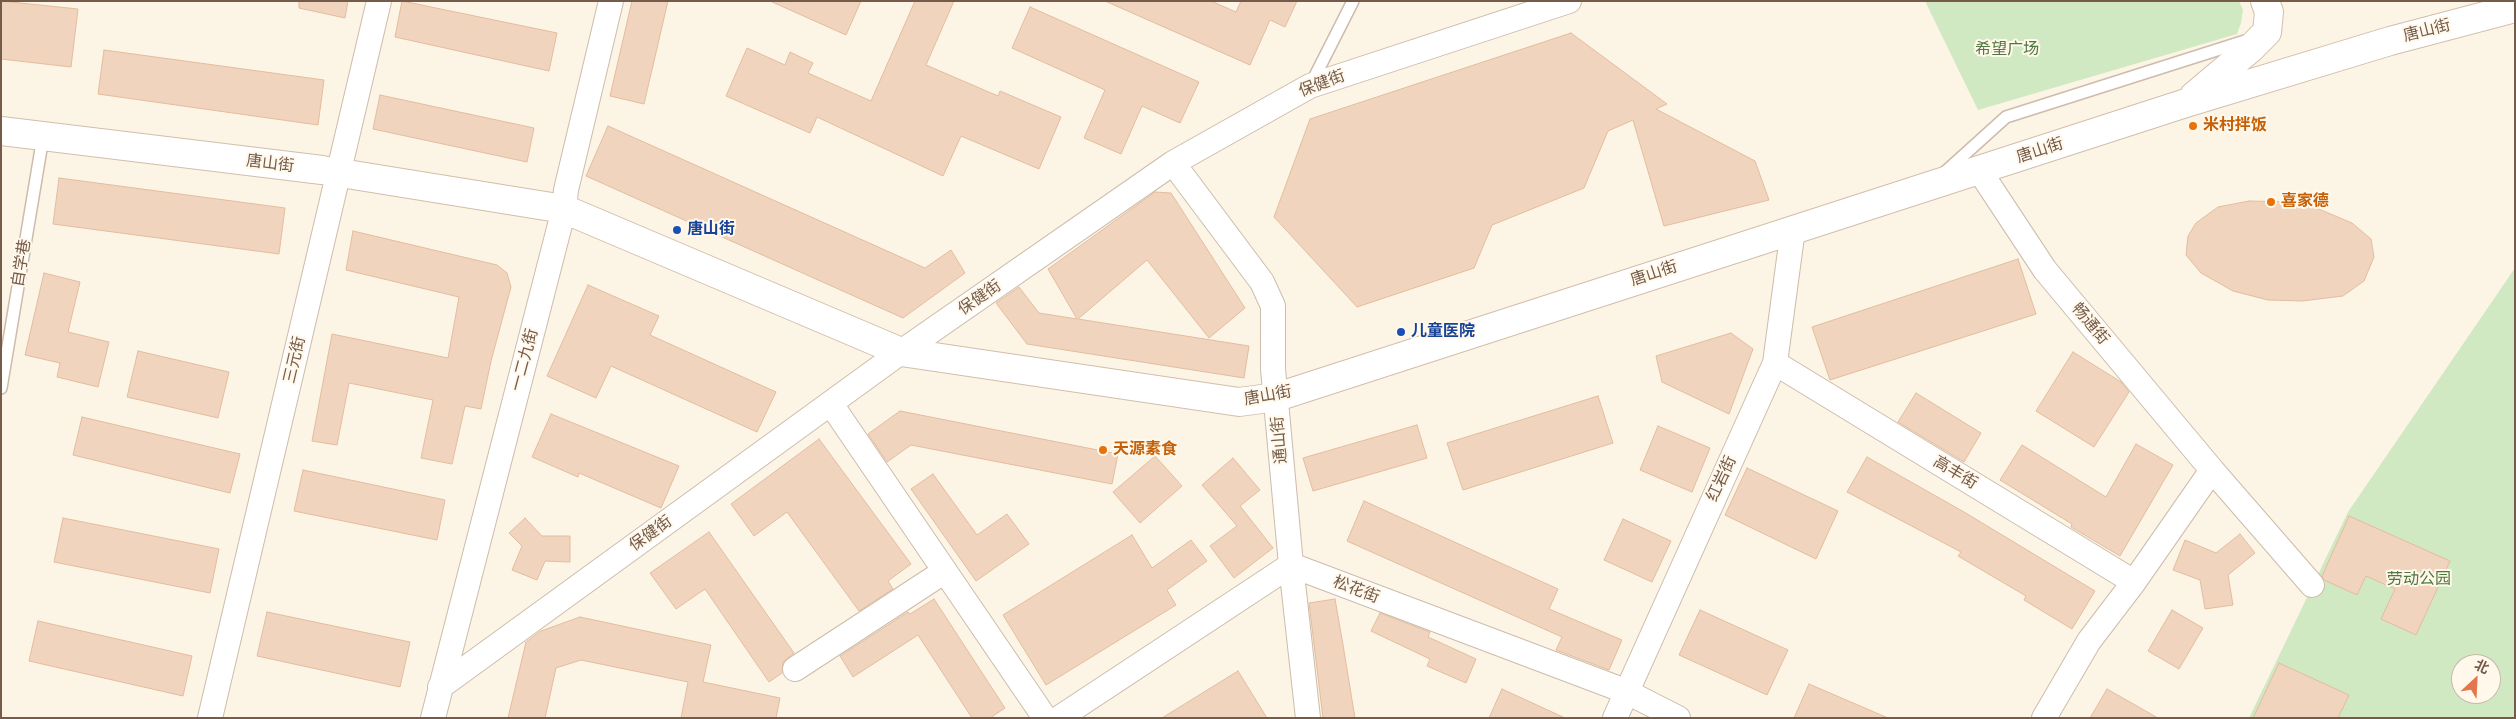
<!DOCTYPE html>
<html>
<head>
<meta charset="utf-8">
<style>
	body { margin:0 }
	#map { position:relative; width:2516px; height:719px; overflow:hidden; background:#fcf4e5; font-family:"Archivo Narrow","Noto Sans SC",sans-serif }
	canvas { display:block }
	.frame { position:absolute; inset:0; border:2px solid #745b4a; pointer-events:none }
	.north { position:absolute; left:2451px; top:654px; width:50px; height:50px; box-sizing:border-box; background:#fff8eb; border:1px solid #c7b9ab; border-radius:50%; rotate:25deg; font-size:14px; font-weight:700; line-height:20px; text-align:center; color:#745b4a }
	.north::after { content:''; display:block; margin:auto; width:18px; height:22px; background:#e3764c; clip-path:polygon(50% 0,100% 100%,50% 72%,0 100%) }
</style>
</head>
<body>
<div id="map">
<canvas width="2516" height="719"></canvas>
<div class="frame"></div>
<div class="north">北</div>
</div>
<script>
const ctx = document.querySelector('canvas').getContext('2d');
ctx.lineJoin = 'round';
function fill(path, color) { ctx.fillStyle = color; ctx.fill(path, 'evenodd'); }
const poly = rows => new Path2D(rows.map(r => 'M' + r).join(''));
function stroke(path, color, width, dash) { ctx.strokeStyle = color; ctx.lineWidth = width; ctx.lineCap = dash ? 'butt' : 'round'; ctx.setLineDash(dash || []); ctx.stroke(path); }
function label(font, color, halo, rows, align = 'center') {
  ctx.font = font + ' "Archivo Narrow","Noto Sans SC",sans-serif'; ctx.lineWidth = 4; ctx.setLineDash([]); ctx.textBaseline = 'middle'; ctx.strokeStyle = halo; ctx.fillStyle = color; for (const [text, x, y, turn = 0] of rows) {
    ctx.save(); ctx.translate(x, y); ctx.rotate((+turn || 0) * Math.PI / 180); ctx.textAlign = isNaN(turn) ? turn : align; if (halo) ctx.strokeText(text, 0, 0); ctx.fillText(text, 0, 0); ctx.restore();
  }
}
fill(poly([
	[1925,1,2239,1,2243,10,2241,23,2237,34,1978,110],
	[2515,268,2515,718,2249,718,2348,512],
	[2461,664,2491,664,2491,694,2461,694]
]), '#d1e9c3');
const building = poly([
	[1,1,78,9,71,67,1,59,1,1],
	[299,1,348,1,345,18,299,8,299,1],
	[402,1,557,33,549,71,395,37,402,1],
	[632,1,668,1,644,104,610,96,632,1],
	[770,1,861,1,846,35,770,1],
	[915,1,954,1,926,65,998,96,1000,91,1061,117,1039,169,961,136,943,176,817,117,810,133,726,96,747,48,785,65,790,52,813,63,808,73,871,101,915,1],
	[1105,1,1211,1,1236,12,1241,1,1297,1,1285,27,1270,20,1250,65,1105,1],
	[1030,7,1199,82,1180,123,1142,106,1121,154,1084,138,1105,90,1012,48,1030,7],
	[1571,33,1667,104,1656,109,1755,161,1769,200,1664,226,1633,120,1608,131,1584,188,1492,225,1474,268,1357,307,1274,217,1310,119,1571,33],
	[104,50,324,80,318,125,98,94,104,50],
	[380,95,534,128,527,162,373,129,380,95],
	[608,126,925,268,951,250,965,273,903,318,586,176,608,126],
	[59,178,285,208,279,254,53,224,59,178],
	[1155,192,1171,193,1245,308,1209,338,1147,260,1078,319,1249,346,1244,378,1027,344,996,303,1019,287,1039,313,1077,319,1048,269,1155,192],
	[2249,201,2293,202,2314,207,2352,223,2371,239,2374,257,2364,281,2343,296,2302,301,2268,300,2233,291,2201,273,2186,255,2188,236,2196,223,2218,207,2249,201],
	[353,231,497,265,507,273,511,287,491,361,481,409,465,406,452,464,421,458,433,400,349,383,337,445,312,441,332,334,448,358,459,297,346,270,353,231],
	[2018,259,2036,314,1830,380,1812,327,2018,259],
	[44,273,80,282,68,332,109,342,98,387,57,377,60,363,25,355,44,273],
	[588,285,659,316,650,335,776,392,757,432,611,366,596,398,547,376,588,285],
	[1731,333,1753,349,1729,414,1662,382,1656,356,1731,333],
	[138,351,229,372,218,418,127,397,138,351],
	[2073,352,2121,382,2129,392,2094,447,2036,411,2073,352],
	[1916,393,1981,433,1964,462,1898,422,1916,393],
	[1598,396,1613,443,1463,490,1447,443,1598,396],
	[900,411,1118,454,1112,484,911,445,887,462,868,434,900,411],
	[551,414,679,466,661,508,579,473,578,477,532,457,551,414],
	[82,417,240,454,230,493,73,455,82,417],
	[1417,425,1427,458,1313,491,1303,458,1417,425],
	[1658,426,1710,448,1692,492,1640,470,1658,426],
	[819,439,911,564,888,581,893,589,859,611,787,512,754,536,731,504,819,439],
	[2136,444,2173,465,2120,556,2071,527,2072,524,2000,480,2022,445,2106,497,2136,444],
	[1155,456,1182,486,1140,523,1113,492,1155,456],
	[1867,457,1964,512,2095,591,2072,629,2024,600,2026,596,1958,556,1961,552,1847,492,1867,457],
	[1233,458,1260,490,1240,506,1273,548,1234,578,1210,546,1237,526,1202,485,1233,458],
	[1747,468,1838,511,1816,559,1725,515,1747,468],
	[303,470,445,500,437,540,294,511,303,470],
	[933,474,977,535,1007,514,1029,544,976,581,911,489,933,474],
	[1364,501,1558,589,1549,609,1622,640,1609,670,1556,650,1562,637,1347,541,1364,501],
	[2349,516,2450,561,2416,635,2381,619,2395,589,2366,576,2357,595,2324,580,2322,576,2349,516],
	[63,518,219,549,210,593,54,562,63,518],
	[525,518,542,536,570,536,570,562,545,561,537,580,512,570,522,546,509,533,525,518],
	[1623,519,1671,541,1652,582,1604,560,1623,519],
	[709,532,794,653,783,662,782,673,769,682,705,589,676,609,650,573,709,532],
	[2240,534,2255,553,2228,575,2233,605,2205,609,2200,580,2173,570,2185,540,2216,553,2240,534],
	[1132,535,1152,568,1191,540,1207,561,1167,590,1176,605,1046,685,1003,615,1132,535],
	[934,599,1005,708,990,718,972,718,918,635,853,677,840,656,908,612,910,614,934,599],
	[1335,599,1343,645,1355,718,1323,718,1309,603,1335,599],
	[1700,610,1788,650,1767,695,1679,655,1700,610],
	[2172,610,2203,628,2179,669,2148,651,2172,610],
	[267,612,410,642,400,687,257,656,267,612],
	[1380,613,1430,632,1428,637,1476,659,1466,683,1427,666,1430,659,1371,631,1380,613],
	[580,617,711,645,703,682,780,698,776,718,681,718,688,682,581,660,556,668,545,718,508,718,526,642,541,631,580,617],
	[38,621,192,656,183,696,29,661,38,621],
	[2279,663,2349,695,2338,718,2253,718,2279,663],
	[1238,671,1267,718,1162,718,1238,671],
	[1809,684,1888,718,1794,718,1809,684],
	[1502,689,1565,718,1489,718,1502,689],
	[2107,689,2158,718,2090,718,2107,689]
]);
fill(building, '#f1d4bd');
stroke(building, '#e3bc9d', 1);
const lane = poly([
	[1311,84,1353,1],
	[1944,173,2006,117,2245,41],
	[1,388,43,137]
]);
const street = poly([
	[1173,163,1262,282,1273,306,1273,369,1291,565,1308,718],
	[1979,170,2045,270,2212,470,2134,582,2089,641,2044,718],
	[1775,363,2134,582],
	[831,404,1045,718],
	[2212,470,2312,585],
	[795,669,945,571],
	[440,687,901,352,1173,163,1310,86,1569,1],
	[210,718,379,1],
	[433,718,564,209,566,190,611,1],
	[1059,718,1291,565,1625,691,1678,718],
	[1615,718,1775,363,1793,229]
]);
const secondary = poly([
	[2194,96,2251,48,2267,32,2269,12,2265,1],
	[1,131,322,170,564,209,901,352,1239,402,1277,397,2186,103,2390,41,2515,8]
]);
stroke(lane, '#cdbcab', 14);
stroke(street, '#cdbcab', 26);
stroke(secondary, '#d2beab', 30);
stroke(lane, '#fff', 11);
stroke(street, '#fff', 24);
stroke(secondary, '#fff', 28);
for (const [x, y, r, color] of [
	[2193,126,5,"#e8710a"],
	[2271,202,5,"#e8710a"],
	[677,230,5,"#1a4fb4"],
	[1401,332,5,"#1a4fb4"],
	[1103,450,5,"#e8710a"]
]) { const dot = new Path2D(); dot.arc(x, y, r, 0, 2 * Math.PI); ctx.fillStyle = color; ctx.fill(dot); stroke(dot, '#fff8eb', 2); }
label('16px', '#745b4a', '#fff8eb', [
	["唐山街",2427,31,-14],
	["保健街",1322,84,-21],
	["唐山街",2040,151,-18],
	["唐山街",270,164,7],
	["自学巷",22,263,-81],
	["唐山街",1654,274,-18],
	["保健街",980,298,-35],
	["畅通街",2090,324,50],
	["三元街",295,360,-77],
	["一二九街",525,360,-75],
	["唐山街",1268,396,-10],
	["通山街",1280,440,-95],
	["高丰街",1955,473,31],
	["红岩街",1722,479,-65],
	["保健街",651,534,-36],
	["松花街",1356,590,21]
]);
label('16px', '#507942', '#fff8eb', [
	["希望广场",2007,50],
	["劳动公园",2419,580]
]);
label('bold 16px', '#c56008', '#fff8eb', [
	["米村拌饭",2203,126],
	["喜家德",2281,202],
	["天源素食",1113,450]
], 'left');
label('bold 16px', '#164399', '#fff8eb', [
	["唐山街",687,230],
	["儿童医院",1411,332]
], 'left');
</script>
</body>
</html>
